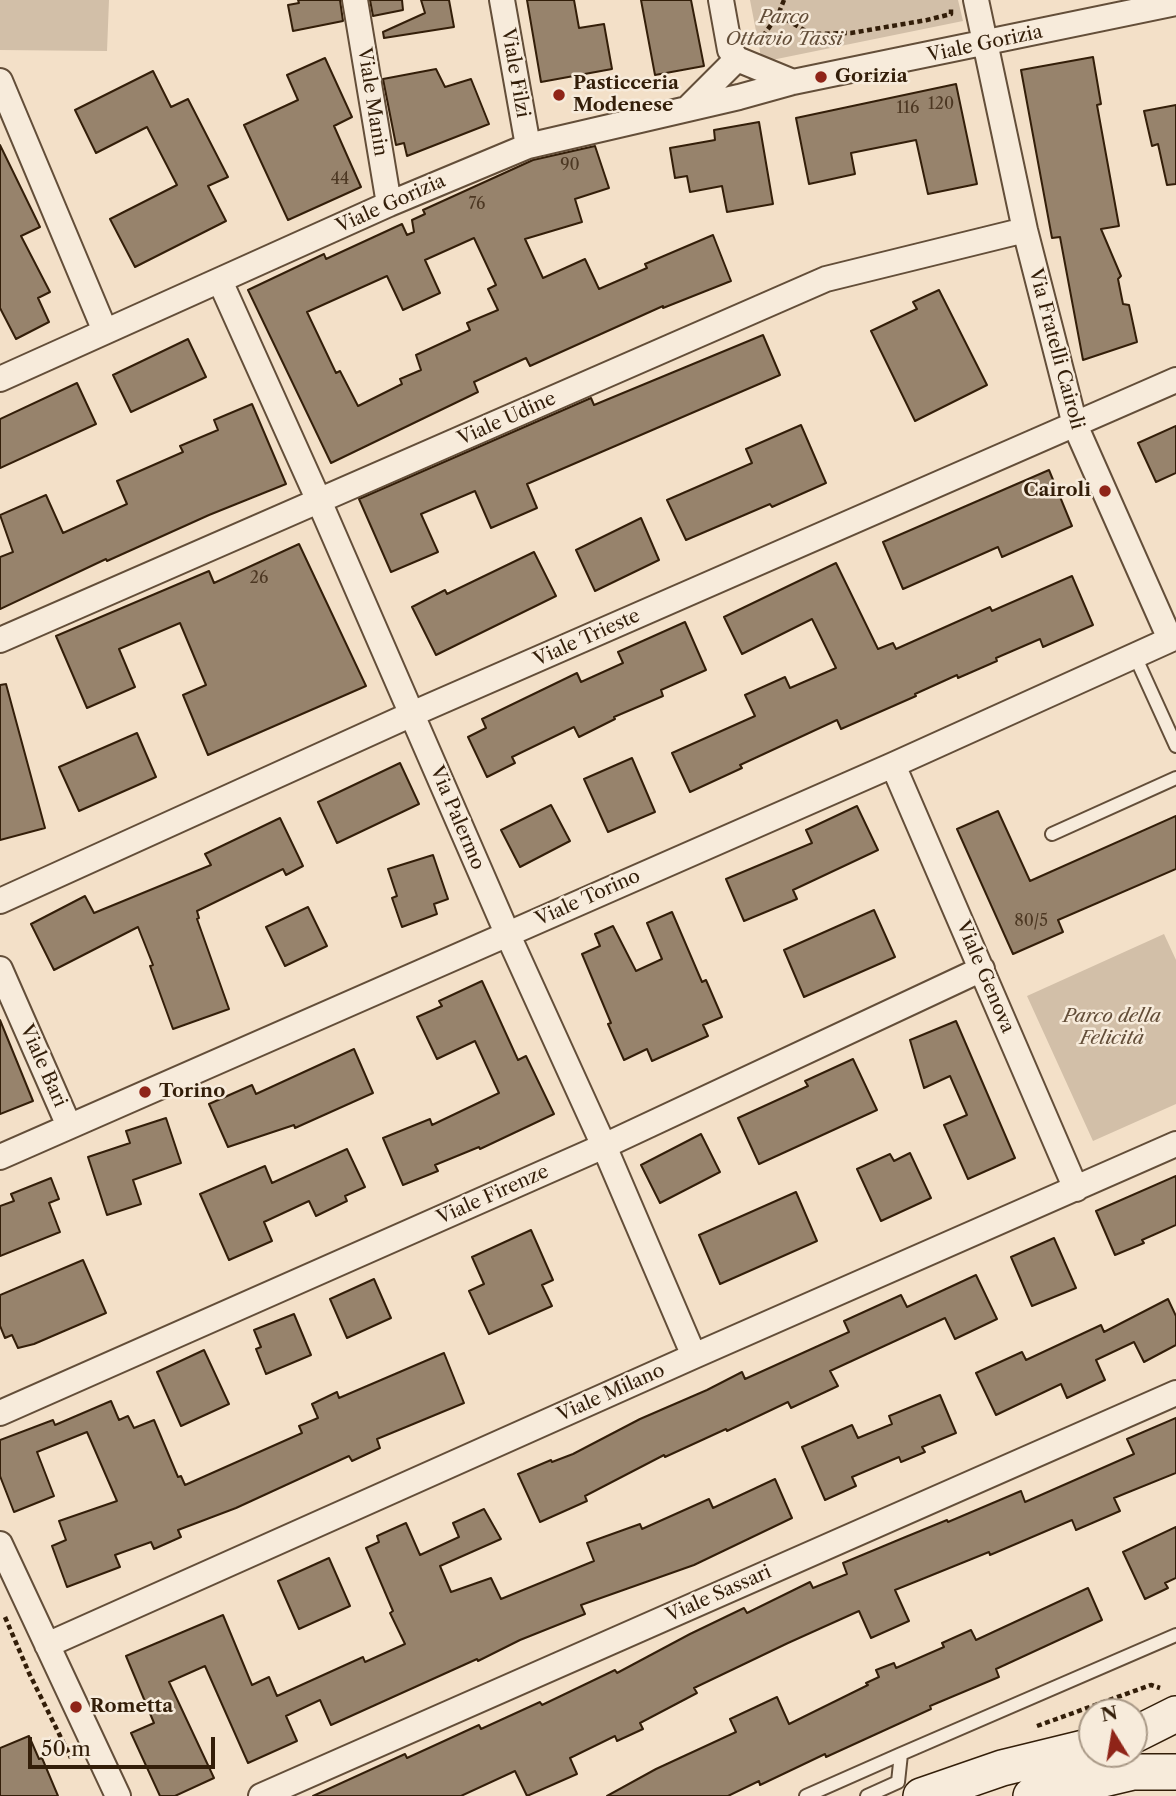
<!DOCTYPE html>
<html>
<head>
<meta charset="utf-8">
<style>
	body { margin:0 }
	#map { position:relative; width:1176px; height:1796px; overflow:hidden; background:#f3e0c8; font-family:"Libre Caslon Text",serif }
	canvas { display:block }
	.north { position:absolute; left:1078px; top:1698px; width:70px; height:70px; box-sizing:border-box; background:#f7ebdb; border:2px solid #a99987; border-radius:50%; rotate:349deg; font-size:19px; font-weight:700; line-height:28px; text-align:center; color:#331e09 }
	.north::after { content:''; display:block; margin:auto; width:24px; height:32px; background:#8f2418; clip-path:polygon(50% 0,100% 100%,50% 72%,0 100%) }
	.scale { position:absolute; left:28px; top:1737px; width:187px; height:32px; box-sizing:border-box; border:4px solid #331e09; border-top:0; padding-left:9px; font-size:21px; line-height:24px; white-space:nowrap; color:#331e09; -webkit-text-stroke:5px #f7ebdb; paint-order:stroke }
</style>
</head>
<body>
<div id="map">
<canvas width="1176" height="1796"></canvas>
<div class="north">N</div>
<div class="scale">50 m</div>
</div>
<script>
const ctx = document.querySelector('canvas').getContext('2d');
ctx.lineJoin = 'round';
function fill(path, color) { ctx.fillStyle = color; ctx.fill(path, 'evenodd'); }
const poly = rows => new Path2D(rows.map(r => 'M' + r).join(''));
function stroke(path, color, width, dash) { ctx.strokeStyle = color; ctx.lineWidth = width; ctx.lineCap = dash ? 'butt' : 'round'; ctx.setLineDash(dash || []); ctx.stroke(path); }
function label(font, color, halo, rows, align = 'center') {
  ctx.font = font + ' "Libre Caslon Text",serif'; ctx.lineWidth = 5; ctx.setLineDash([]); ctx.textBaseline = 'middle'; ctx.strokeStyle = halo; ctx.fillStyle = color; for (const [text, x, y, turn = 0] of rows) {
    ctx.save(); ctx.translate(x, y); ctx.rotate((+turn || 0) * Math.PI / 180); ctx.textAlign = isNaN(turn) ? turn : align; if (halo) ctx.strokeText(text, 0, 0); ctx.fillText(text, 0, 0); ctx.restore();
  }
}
fill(poly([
	[0,0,109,0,107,51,0,50],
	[750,0,958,0,963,21,762,62],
	[1164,934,1176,960,1176,1104,1093,1141,1027,996]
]), '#d2bfa8');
const building = poly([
	[298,0,340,0,343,21,293,31,288,5,299,3,298,0],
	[370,0,402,0,403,10,373,16,370,0],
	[421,0,449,0,454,27,384,38,383,32,425,13,421,0],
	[527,0,574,0,579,28,604,24,612,69,541,82,527,0],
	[641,0,691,0,704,66,655,75,641,0],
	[1093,57,1101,104,1097,105,1119,226,1101,229,1121,276,1118,279,1123,304,1129,305,1137,342,1083,360,1060,237,1052,238,1021,70,1093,57],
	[325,58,352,117,334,126,361,187,288,220,244,125,298,100,287,75,325,58],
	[436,69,445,87,471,79,489,124,407,156,404,143,396,145,383,79,436,69],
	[153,71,171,107,188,99,228,177,208,186,226,221,135,267,110,219,177,185,147,127,96,153,75,110,153,71],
	[956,84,977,184,928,194,916,140,851,153,855,174,809,184,796,118,956,84],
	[1176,105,1176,184,1167,185,1158,144,1152,146,1144,111,1176,105],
	[759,122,773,204,727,212,722,186,690,192,687,176,675,178,670,148,715,140,714,130,759,122],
	[0,145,40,227,21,236,50,292,38,298,49,322,16,339,0,308,0,145],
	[595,146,609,188,575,199,582,222,525,239,543,278,585,259,599,289,647,268,645,264,713,235,731,281,663,308,663,306,530,366,526,358,474,382,478,392,331,463,248,290,324,254,326,259,402,224,407,235,414,232,412,220,425,214,423,210,533,160,595,146],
	[474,238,496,285,488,289,498,310,467,323,470,330,416,355,421,370,400,379,402,384,358,406,340,371,336,373,307,312,387,276,403,310,440,293,425,260,474,238],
	[939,290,987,385,915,421,871,331,917,309,913,302,939,290],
	[763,335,780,375,527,484,537,508,491,528,475,491,421,514,438,552,391,572,359,499,591,398,594,405,763,335],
	[188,339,206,377,131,412,113,375,188,339],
	[77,383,96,424,0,468,0,419,77,383],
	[252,404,286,484,209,515,107,561,106,559,0,609,0,557,13,552,0,515,46,495,63,533,127,504,117,481,183,452,180,446,218,430,214,420,252,404],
	[801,425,826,483,772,507,770,504,686,540,667,500,752,463,746,449,801,425],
	[1176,426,1176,473,1156,482,1138,443,1176,426],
	[1049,470,1072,526,1002,557,998,547,903,589,883,542,1049,470],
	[641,518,659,560,595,591,576,550,641,518],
	[299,544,366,686,208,755,183,695,206,685,180,623,119,649,135,687,87,708,56,636,209,571,214,583,299,544],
	[534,552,556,596,436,655,412,607,445,590,447,594,534,552],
	[836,563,878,649,893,643,896,649,990,607,992,611,1072,576,1093,625,1043,647,1040,639,996,658,997,661,958,678,957,675,915,694,916,696,841,729,837,720,740,765,742,768,690,792,672,753,755,716,745,695,785,677,790,688,836,668,812,619,742,654,724,617,836,563],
	[685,622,706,670,661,690,663,696,614,717,615,719,579,737,574,727,512,757,515,763,487,777,468,737,486,728,482,719,577,673,581,682,623,663,618,652,685,622],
	[6,684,45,828,0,840,0,685,6,684],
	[137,733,156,777,79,811,59,767,137,733],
	[632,758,655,812,608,832,584,779,632,758],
	[400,763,419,804,337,843,318,802,400,763],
	[551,805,570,841,520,867,501,830,551,805],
	[857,806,878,850,793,890,797,899,744,921,726,879,812,843,806,830,857,806],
	[998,811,1030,881,1176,816,1176,869,1058,920,1063,932,1013,954,957,829,998,811],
	[280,818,303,866,286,875,283,869,197,911,199,918,197,919,229,1009,173,1029,150,966,153,965,138,927,54,970,31,924,85,896,94,913,211,865,205,854,280,818],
	[433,855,448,899,434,904,437,914,402,927,392,898,397,896,388,869,433,855],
	[308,907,327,946,285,966,266,927,308,907],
	[874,910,895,957,804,997,784,950,874,910],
	[672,912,702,982,706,980,722,1017,703,1025,708,1036,652,1061,647,1049,624,1060,608,1024,611,1023,582,954,600,946,595,934,613,926,636,971,662,959,647,923,672,912],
	[482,981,518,1060,526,1056,554,1114,480,1149,479,1147,435,1165,438,1171,403,1185,383,1138,430,1119,432,1125,499,1093,475,1041,437,1059,417,1017,442,1006,439,1001,482,981],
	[0,1020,33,1101,0,1114,0,1020],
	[956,1021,1015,1158,968,1179,944,1125,967,1115,950,1076,924,1088,910,1040,956,1021],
	[354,1049,373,1093,295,1128,294,1125,228,1147,209,1104,252,1085,256,1094,354,1049],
	[853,1059,877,1110,759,1164,738,1118,808,1086,805,1081,853,1059],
	[166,1118,181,1163,133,1180,141,1204,107,1215,88,1157,130,1143,126,1131,166,1118],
	[701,1134,720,1172,660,1203,641,1165,701,1134],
	[347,1149,365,1187,345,1196,347,1201,316,1216,309,1201,264,1222,272,1241,229,1260,200,1194,265,1166,272,1183,347,1149],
	[910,1153,931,1198,881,1221,857,1169,890,1154,894,1161,910,1153],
	[1176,1176,1176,1225,1142,1240,1144,1243,1115,1255,1096,1211,1176,1176],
	[51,1178,59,1199,49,1203,60,1232,0,1256,0,1206,14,1201,11,1194,51,1178],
	[796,1192,817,1241,720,1284,699,1235,796,1192],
	[531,1230,553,1280,542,1285,552,1306,489,1334,469,1291,484,1284,472,1257,531,1230],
	[1054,1238,1076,1288,1032,1306,1011,1257,1054,1238],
	[83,1260,106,1313,34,1344,18,1348,12,1335,5,1338,0,1326,0,1295,83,1260],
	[976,1275,997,1319,955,1339,945,1318,830,1371,838,1386,791,1408,788,1402,727,1431,726,1429,665,1457,664,1455,585,1496,587,1501,540,1522,518,1474,551,1460,552,1462,573,1454,640,1419,707,1390,742,1372,745,1379,849,1332,844,1321,901,1295,907,1307,976,1275],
	[374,1279,391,1318,347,1338,330,1299,374,1279],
	[1168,1299,1176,1316,1176,1345,1144,1362,1134,1342,1096,1360,1105,1380,1067,1398,1061,1384,996,1415,976,1373,1022,1352,1026,1360,1101,1325,1104,1332,1168,1299],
	[294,1314,311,1355,266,1374,256,1349,261,1347,254,1330,294,1314],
	[204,1350,229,1404,181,1426,157,1372,204,1350],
	[444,1353,464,1403,377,1439,380,1448,352,1461,349,1456,236,1508,178,1530,181,1537,154,1549,151,1542,115,1555,120,1567,67,1587,52,1546,66,1540,59,1521,117,1501,87,1432,37,1452,54,1496,14,1512,0,1476,0,1440,53,1420,55,1425,111,1401,119,1420,128,1416,134,1428,154,1420,178,1477,181,1476,185,1485,302,1433,299,1426,318,1418,312,1404,337,1392,339,1398,444,1353],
	[940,1395,956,1433,922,1447,925,1452,901,1462,899,1457,852,1477,856,1486,825,1500,802,1447,852,1425,858,1438,892,1424,889,1416,940,1395],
	[1176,1418,1176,1473,1114,1498,1120,1511,1076,1530,1072,1520,990,1555,989,1552,895,1590,909,1621,871,1638,859,1611,788,1643,694,1688,697,1693,640,1723,643,1729,617,1741,615,1736,570,1758,577,1774,527,1796,515,1771,461,1796,313,1796,405,1754,407,1758,479,1725,481,1729,540,1702,542,1705,615,1670,617,1673,690,1634,744,1608,747,1613,810,1582,813,1588,847,1574,843,1563,903,1538,947,1520,948,1522,1021,1491,1025,1502,1134,1454,1127,1439,1176,1418],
	[775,1479,792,1518,694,1565,581,1605,585,1614,520,1640,478,1661,477,1659,331,1725,320,1700,286,1716,297,1741,248,1763,205,1666,169,1682,214,1778,175,1796,160,1796,131,1733,154,1723,126,1656,223,1615,252,1685,269,1677,277,1696,363,1657,365,1662,405,1644,390,1613,393,1611,366,1548,379,1542,377,1536,406,1523,420,1555,459,1537,453,1523,484,1509,501,1539,440,1566,451,1592,491,1578,501,1599,594,1561,587,1543,640,1524,642,1529,709,1499,713,1508,775,1479],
	[1176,1527,1176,1578,1165,1583,1168,1588,1145,1599,1123,1552,1176,1527],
	[329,1558,350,1606,299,1629,278,1581,329,1558],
	[1088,1588,1102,1620,996,1669,999,1677,930,1706,931,1709,826,1757,825,1754,760,1785,759,1781,728,1796,607,1796,656,1769,736,1732,730,1719,777,1697,789,1724,868,1685,866,1683,879,1677,876,1670,894,1663,896,1668,944,1647,942,1643,971,1630,976,1640,1088,1588],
	[29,1736,39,1759,42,1758,58,1796,0,1796,0,1748,29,1736]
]);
fill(building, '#97836c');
stroke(building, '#331e09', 2);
const lane = poly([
	[1135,656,1176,746],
	[1052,834,1176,778],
	[806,1796,901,1754],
	[867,1796,898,1782,901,1754,1176,1635]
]);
const street = poly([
	[355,0,389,204],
	[502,0,528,146],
	[721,0,730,50,737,59,793,82],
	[976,0,1025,230,1075,425,1170,639],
	[0,81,105,331],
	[688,108,737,59],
	[220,281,319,501,507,933,604,1146,694,1356],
	[0,379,389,204,528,146,739,97,793,82,1176,3],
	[0,640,826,279,1025,230],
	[893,765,1076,1189],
	[0,901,412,714,1176,380],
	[0,969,69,1126],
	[0,1157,893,765,1176,637],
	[0,1413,604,1146,982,969],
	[0,1544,118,1796],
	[47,1645,694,1356,1176,1144],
	[261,1796,1176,1393]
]);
const secondary = poly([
	[1134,1735,1176,1714],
	[921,1796,1002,1768,1092,1746],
	[1031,1796,1133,1772,1176,1772]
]);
stroke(lane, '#634e39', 16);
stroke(street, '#634e39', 28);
stroke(secondary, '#331e09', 38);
stroke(poly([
	[784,0,778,15,811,34,851,33,927,20,951,14,951,8],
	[758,43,778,15],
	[5,1617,29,1673,71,1758],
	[1037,1726,1151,1685,1160,1688]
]), '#331e09', 4.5, [5, 3.5]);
stroke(lane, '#f7ebdb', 12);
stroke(street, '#f7ebdb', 24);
stroke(secondary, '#f7ebdb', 35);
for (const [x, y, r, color] of [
	[821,77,7,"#8f2418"],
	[559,95,7,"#8f2418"],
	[1105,491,7,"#8f2418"],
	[145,1092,7,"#8f2418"],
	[76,1707,7,"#8f2418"]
]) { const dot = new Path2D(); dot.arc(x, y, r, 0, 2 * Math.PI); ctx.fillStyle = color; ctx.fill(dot); stroke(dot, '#f7ebdb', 2.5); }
label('16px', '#4c3722', null, [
	["120",941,104],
	["116",908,108],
	["90",570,165],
	["44",340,179],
	["76",477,204],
	["26",259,578],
	["80/5",1031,921]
]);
label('italic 19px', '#634e39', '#f7ebdb', [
	["Parco",784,18],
	["Ottavio Tassi",784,40],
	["Parco della",1112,1017],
	["Felicità",1112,1039]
]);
label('19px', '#331e09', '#f7ebdb', [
	["Viale Gorizia",985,44,-12],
	["Viale Filzi",515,73,80],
	["Viale Manin",372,102,81],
	["Viale Gorizia",391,204,-24],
	["Via Fratelli Cairoli",1056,349,75],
	["Viale Udine",507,419,-24],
	["Viale Trieste",587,638,-24],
	["Via Palermo",457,818,67],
	["Viale Torino",588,898,-24],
	["Viale Genova",985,977,67],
	["Viale Bari",43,1066,66],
	["Viale Firenze",493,1195,-24],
	["Viale Milano",611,1393,-24],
	["Viale Sassari",719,1594,-24]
]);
label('bold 19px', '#331e09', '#f7ebdb', [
	["Gorizia",835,77],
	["Pasticceria",573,84],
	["Modenese",573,106],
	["Cairoli",1091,491,"right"],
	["Torino",159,1092],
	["Rometta",90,1707]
], 'left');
</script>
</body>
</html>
